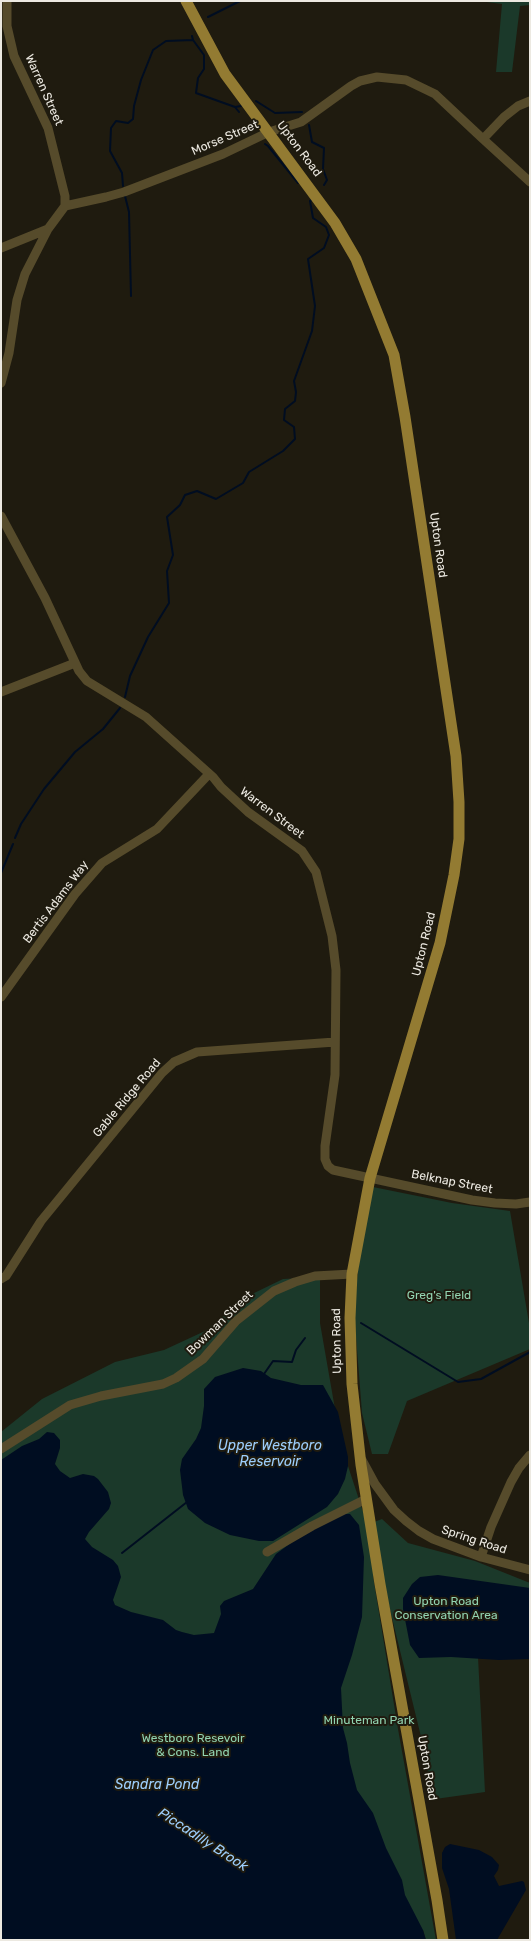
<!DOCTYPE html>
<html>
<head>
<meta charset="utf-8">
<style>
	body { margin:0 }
	#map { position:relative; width:531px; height:1941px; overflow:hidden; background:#1f1b0f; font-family:Rubik,sans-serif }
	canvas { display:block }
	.frame { position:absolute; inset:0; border:2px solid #ece9e1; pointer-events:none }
</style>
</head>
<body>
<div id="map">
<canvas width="531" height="1941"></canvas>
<div class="frame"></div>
</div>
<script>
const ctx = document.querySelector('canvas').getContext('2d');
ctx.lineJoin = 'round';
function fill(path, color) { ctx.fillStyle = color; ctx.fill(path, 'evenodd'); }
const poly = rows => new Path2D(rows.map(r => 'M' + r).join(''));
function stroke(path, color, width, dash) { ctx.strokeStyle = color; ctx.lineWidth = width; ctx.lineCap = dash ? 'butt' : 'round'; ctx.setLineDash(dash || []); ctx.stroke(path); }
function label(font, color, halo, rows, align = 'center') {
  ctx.font = font + ' Rubik,sans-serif'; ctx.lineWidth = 4; ctx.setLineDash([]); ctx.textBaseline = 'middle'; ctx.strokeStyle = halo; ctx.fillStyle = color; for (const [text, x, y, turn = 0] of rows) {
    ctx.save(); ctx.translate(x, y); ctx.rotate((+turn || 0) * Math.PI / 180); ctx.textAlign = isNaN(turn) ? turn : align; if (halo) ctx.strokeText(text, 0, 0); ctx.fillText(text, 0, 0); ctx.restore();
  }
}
fill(poly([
	[479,1,530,1,530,5,520,6,512,72,496,72,502,4],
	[373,1187,452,1203,510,1211,530,1329,530,1349,407,1401,388,1454,372,1454,362,1413,354,1311,359,1260],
	[320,1277,320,1323,335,1409,348,1466,372,1539,369,1524,382,1519,408,1543,475,1561,530,1583,530,1587,478,1657,485,1792,428,1800,431,1794,424,1749,373,1540,373,1576,398,1729,436,1940,426,1940,423,1930,1,1940,1,1432,42,1399,115,1362,164,1350,205,1331,248,1296,283,1279]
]), '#1b392a');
fill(poly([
	[243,1368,261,1371,271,1378,301,1385,323,1385,338,1412,348,1457,348,1466,345,1479,338,1494,327,1507,273,1541,259,1541,230,1535,205,1523,188,1509,183,1495,180,1470,182,1459,196,1439,201,1428,204,1406,204,1389,215,1377],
	[47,1432,54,1433,60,1440,60,1448,55,1464,60,1471,70,1478,83,1474,94,1476,98,1479,108,1492,111,1503,109,1509,89,1532,85,1539,92,1547,113,1560,118,1566,121,1577,113,1600,115,1605,131,1612,163,1620,176,1630,182,1632,194,1635,214,1633,221,1614,220,1606,224,1601,253,1589,276,1554,292,1542,338,1514,350,1514,359,1525,364,1557,362,1617,352,1655,341,1688,343,1728,347,1743,350,1763,357,1790,373,1813,386,1848,402,1880,405,1895,423,1930,426,1940,1,1940,1,1460,22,1446,39,1439],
	[438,1575,530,1588,530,1659,499,1660,451,1657,419,1658,410,1645,403,1609,403,1598,412,1584,420,1577],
	[450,1844,479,1850,492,1857,499,1865,498,1870,494,1876,499,1886,522,1881,524,1882,526,1890,497,1940,456,1940,449,1889,442,1868,442,1853,445,1847]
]), '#000d21');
stroke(poly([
	[208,17,240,1],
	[192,36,193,40,204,55,204,69,198,78,196,93,235,107,241,106],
	[256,101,275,113,302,112],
	[235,107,239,112],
	[309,125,312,142,324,148,323,169,327,180,324,185],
	[265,144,268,146,298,183],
	[123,186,122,173,110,151,111,128,116,121,128,123,133,119,134,106,141,80,153,50,166,41,193,40],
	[125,196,129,212,131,296],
	[125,697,130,676,148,637,169,603,167,571,173,555,167,517,180,505,185,495,197,491,216,499,243,483,249,472,283,451,295,439,294,427,284,420,285,409,295,401,296,392,294,381,312,331,315,306,308,259,324,248,329,235,326,227,313,218,310,201,312,200],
	[15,838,21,824,44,789,75,752,103,729,120,708],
	[1,873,13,844],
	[361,1323,458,1382,481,1379,530,1352],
	[264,1374,273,1361,292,1362,296,1350,305,1338],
	[122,1553,187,1502]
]), '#000d21', 2);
stroke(poly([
	[483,139,530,182],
	[65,206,106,197,124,192,223,154,269,132,301,122,351,86,360,81,377,77,406,80,435,94,483,139,504,117,518,106,530,101],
	[1,248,48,229],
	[1,383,9,353,17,300,25,274,48,229,65,206,65,196,48,128,14,56,7,26,7,1],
	[1,516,45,598,79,671,87,681,146,717,213,777,221,787,248,812,302,851,316,872,332,936,336,970,335,1075,325,1146,325,1159,328,1166,333,1170,472,1200,495,1203,516,1204,530,1202],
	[1,692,75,663],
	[1,997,75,894,102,863,157,829,209,774],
	[1,1279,6,1276,41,1221,162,1073,174,1062,197,1052,335,1042],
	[1,1449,70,1405,101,1396,163,1384,176,1378,203,1359,236,1321,274,1291,295,1282,315,1276,352,1274],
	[362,1460,375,1484,394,1510,406,1521,419,1531,433,1539,481,1557,530,1570],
	[267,1552,312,1526,366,1499],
	[481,1557,491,1527,511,1482,519,1468,530,1455]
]), '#564b2b', 9);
stroke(poly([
	[186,1,225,74,335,223,356,259,394,355,405,417,456,756,459,802,459,839,454,875,440,943,370,1178,352,1274,350,1318,352,1384,361,1465,380,1584,437,1900,443,1940]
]), '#937b32', 11);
label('12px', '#ece9e1', '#1f1b0f', [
	["Warren Street",44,90,66],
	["Morse Street",225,138,-23],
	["Upton Road",299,149,53],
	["Upton Road",438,545,82],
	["Warren Street",272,813,37],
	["Bertis Adams Way",56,902,-53],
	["Upton Road",424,944,-76],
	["Gable Ridge Road",127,1098,-50],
	["Belknap Street",452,1182,11],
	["Bowman Street",220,1323,-44],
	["Upton Road",337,1341,-91],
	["Spring Road",474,1540,18],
	["Upton Road",427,1768,80]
]);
label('12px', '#92d4b1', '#1f1b0f', [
	["Greg's Field",439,1296],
	["Upton Road",446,1602],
	["Conservation Area",446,1616],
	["Minuteman Park",369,1721],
	["Westboro Resevoir",193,1739],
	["& Cons. Land",193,1753]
]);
label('italic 14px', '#9dcefc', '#1f1b0f', [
	["Upper Westboro",270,1446],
	["Reservoir",270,1462],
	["Sandra Pond",157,1785],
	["Piccadilly Brook",203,1840,33]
]);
</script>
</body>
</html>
